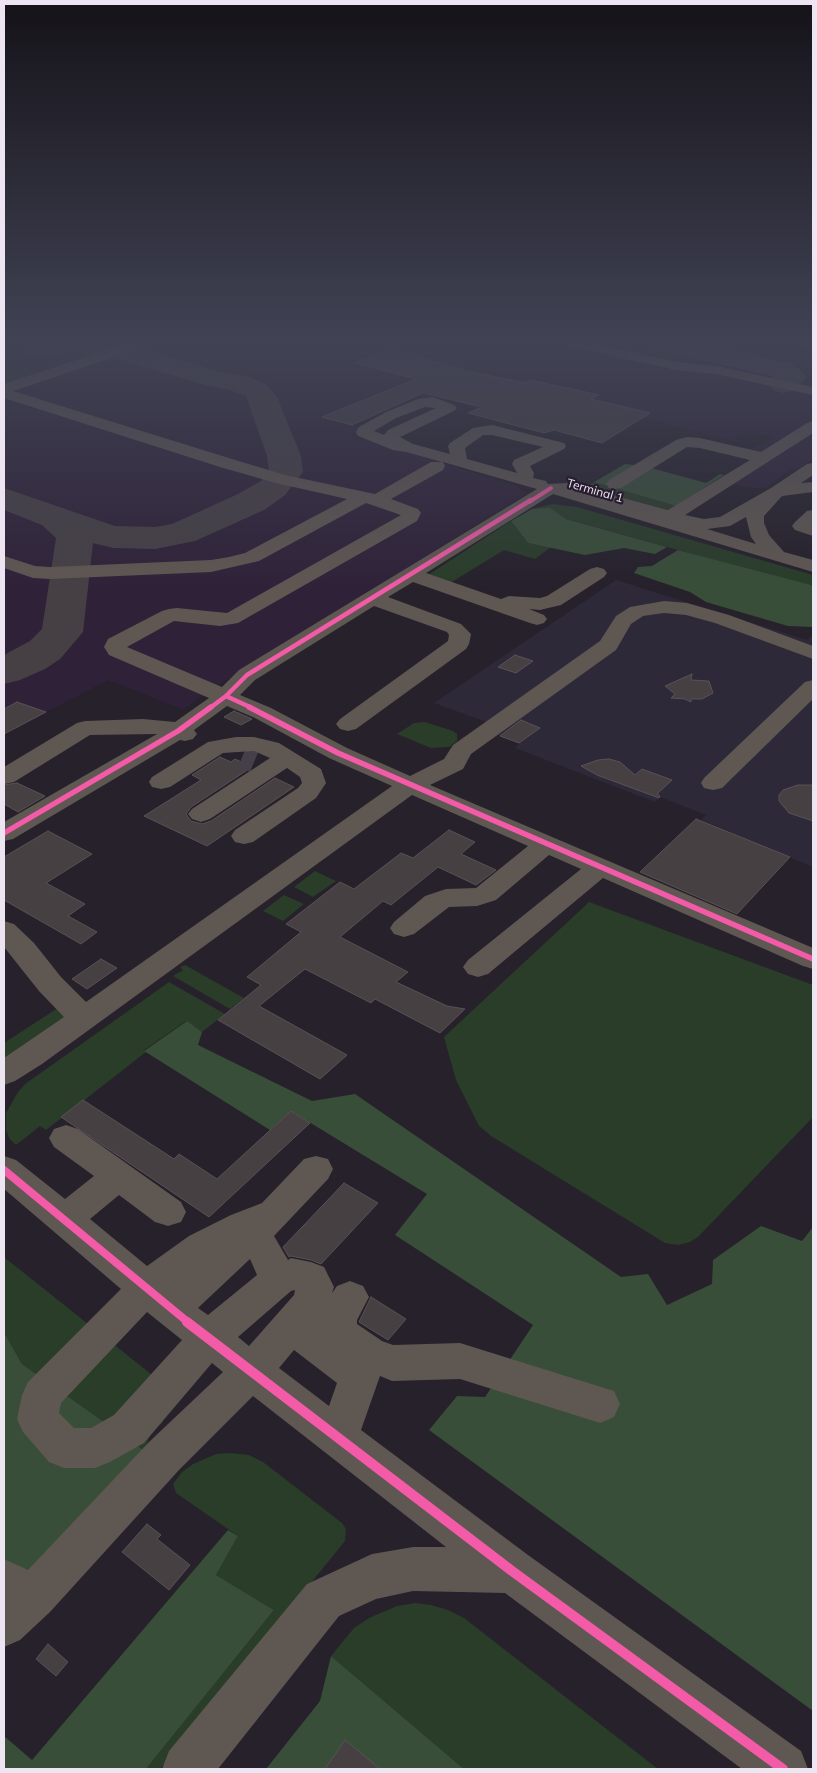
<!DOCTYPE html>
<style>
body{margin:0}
#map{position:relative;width:817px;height:1773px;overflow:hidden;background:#26212b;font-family:Mulish,sans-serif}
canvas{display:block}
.frame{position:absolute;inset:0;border:5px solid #ede6f2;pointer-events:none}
</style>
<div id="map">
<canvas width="817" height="1773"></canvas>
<div class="frame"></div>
</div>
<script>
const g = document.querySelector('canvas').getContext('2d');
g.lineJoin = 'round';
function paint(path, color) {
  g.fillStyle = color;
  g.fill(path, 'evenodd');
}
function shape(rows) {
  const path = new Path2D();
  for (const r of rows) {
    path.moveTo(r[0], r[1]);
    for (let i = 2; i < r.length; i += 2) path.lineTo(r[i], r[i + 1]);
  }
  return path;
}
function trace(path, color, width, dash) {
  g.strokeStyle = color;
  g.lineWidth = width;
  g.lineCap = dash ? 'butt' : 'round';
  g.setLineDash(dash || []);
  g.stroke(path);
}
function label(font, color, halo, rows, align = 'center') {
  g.font = font + ' Mulish,sans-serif';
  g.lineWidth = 4.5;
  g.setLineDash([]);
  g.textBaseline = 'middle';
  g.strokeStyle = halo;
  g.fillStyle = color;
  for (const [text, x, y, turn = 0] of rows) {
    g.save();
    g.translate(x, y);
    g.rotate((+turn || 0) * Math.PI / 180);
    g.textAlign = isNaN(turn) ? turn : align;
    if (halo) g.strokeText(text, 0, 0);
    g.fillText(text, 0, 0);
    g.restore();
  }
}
const built = shape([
 [4,342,779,342,813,349,813,459,797,470,792,469,765,488,752,488,718,480,751,459,748,450,775,437,748,431,731,440,643,418,602,443,471,408,469,404,422,392,356,420,362,421,352,426,364,429,351,435,517,486,526,494,209,691,183,710,108,680,4,734]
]);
const industrial = shape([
 [616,580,807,640,813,635,813,867,701,820,706,815,660,797,655,802,515,748,520,743,495,734,503,728,434,703]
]);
const green = shape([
 [26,368,44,373,4,387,4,372],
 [594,482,676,506,669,510,584,488],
 [552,504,577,507,813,575,813,587,566,519,550,509,532,509],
 [511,521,528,543,551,547,535,559,504,550,450,583,428,575],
 [425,722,453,731,457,734,457,741,449,747,431,748,397,734,414,723],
 [315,871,336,881,313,897,294,887],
 [284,895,304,904,283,921,263,911],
 [589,902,813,985,813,1117,698,1237,690,1242,678,1245,665,1243,491,1136,479,1126,456,1080,444,1037],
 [185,965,244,998,230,1009,173,976,183,970,180,967],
 [169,982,225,1014,202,1032,186,1021,144,1050,146,1052,46,1130,40,1126,16,1145,9,1138,6,1130,6,1113,18,1092,25,1084],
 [73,998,88,1007,4,1062,4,1043],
 [4,1257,161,1382,161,1419,163,1422,150,1434,145,1451,22,1364,4,1332],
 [230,1453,249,1455,263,1462,342,1523,346,1529,345,1541,160,1769,146,1769,274,1610,216,1575,238,1536,176,1493,173,1484,182,1472,193,1464,216,1454],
 [415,1603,431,1605,448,1610,464,1618,658,1769,464,1769,331,1656,354,1628,369,1618,397,1606]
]);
const forest = shape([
 [625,464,644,466,706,483,720,474,724,475,676,506,594,482],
 [550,508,566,519,667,547,655,554,624,548,585,555,528,543,511,521,532,509],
 [678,550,811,585,813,587,813,627,788,626,706,602,690,592,634,573,638,567,652,566],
 [187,1021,202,1032,198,1045,312,1101,355,1094,621,1277,648,1274,667,1305,712,1284,713,1260,761,1226,802,1241,813,1227,813,1711,429,1430,457,1396,485,1397,533,1325,395,1235,427,1194,291,1111,270,1130,144,1051],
 [4,1332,22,1364,145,1451,54,1559,4,1599],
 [228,1530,238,1536,216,1575,274,1610,146,1769,4,1769,4,1736,32,1760],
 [331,1656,464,1769,266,1769,320,1701]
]);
const taxiway = shape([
 [25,342,119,342,218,371,246,376,266,384,277,397,301,456,303,472,285,495,264,510,195,541,155,549,113,548,93,543,83,632,60,659,45,669,20,680,4,684,4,655,30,641,42,629,56,538,42,525,4,510,4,488,115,526,155,527,172,524,238,494,261,481,269,471,267,456,246,396,230,390,205,385,100,354,68,352,35,356,25,354,21,348,25,342],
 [644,342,695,342,793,364,807,377,793,390,783,393,773,390,768,384,773,376,647,348,644,342]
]);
const building = shape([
 [390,350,401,353,410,352,415,356,468,371,524,383,530,380,599,395,591,399,650,413,602,443,554,430,544,433,468,413,482,407,423,393,352,425,322,417,416,379,355,363,390,350],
 [515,655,533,661,516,673,498,667,515,655],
 [692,674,691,680,709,681,713,693,702,699,691,699,691,702,685,699,671,698,675,694,665,686,692,674],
 [17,702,46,712,4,734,4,709,17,702],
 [234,711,252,719,241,725,224,717,234,711],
 [521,720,540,728,519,743,500,736,521,720],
 [220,757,231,762,235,759,252,767,191,807,186,814,191,821,202,824,211,821,275,778,294,787,207,846,144,816,201,780,192,775,220,757],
 [609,759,620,762,635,775,642,769,672,780,657,794,660,796,659,798,597,775,581,766,598,760,609,759],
 [17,783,45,796,18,812,4,804,4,785,17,783],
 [798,785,813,785,813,821,789,813,779,801,779,795,783,790,798,785],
 [696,819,790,857,737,914,640,872,696,819],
 [449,830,475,842,461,854,496,870,476,885,438,867,391,905,383,901,340,937,408,972,396,982,447,1006,465,1009,440,1033,375,999,371,1003,305,969,259,1006,347,1055,320,1079,218,1020,261,985,247,977,301,932,286,924,340,882,354,889,401,853,413,858,449,830],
 [48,831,92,854,46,883,85,904,68,916,97,932,81,944,4,900,4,857,48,831],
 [101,959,117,968,87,989,72,979,101,959],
 [83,1100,174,1159,179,1154,217,1179,291,1111,310,1123,209,1217,61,1117,83,1100],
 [344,1183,378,1203,321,1264,311,1260,291,1256,289,1257,283,1247,344,1183],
 [371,1297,406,1319,388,1340,359,1322,371,1297],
 [147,1524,161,1535,157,1539,190,1565,169,1590,122,1552,147,1524],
 [48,1644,68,1662,56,1676,36,1659,48,1644],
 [345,1740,380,1769,325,1769,345,1740]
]);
const minorTunnel = shape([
 [243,755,255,760]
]);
const minor = shape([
 [131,342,152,342,150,345,13,391,232,459,285,475,375,494,431,462,442,462,406,452,393,450,358,436,356,433,357,430,359,427,386,412,418,399,433,397,454,405,457,408,454,411,400,437,413,444,450,454,448,446,450,443,473,428,492,425,564,443,566,446,564,449,530,466,534,473,533,478,546,481,548,484,567,483,668,510,750,460,700,448,687,447,621,488,615,489,609,488,606,484,609,480,676,440,687,437,700,438,761,452,807,423,813,421,813,433,685,515,704,519,720,517,771,488,807,464,813,463,813,475,801,483,813,482,813,492,782,496,764,516,764,523,769,535,784,552,813,560,813,572,553,494,426,573,501,599,509,596,540,598,547,596,590,569,597,567,604,569,607,573,604,577,561,605,540,610,529,609,544,615,547,619,544,623,537,625,530,623,413,582,388,597,461,624,471,634,469,644,466,649,356,729,348,731,340,729,336,724,340,719,448,641,449,635,447,632,374,606,255,680,240,695,271,708,347,748,410,776,444,759,453,745,600,641,616,616,630,607,664,601,687,603,729,615,813,646,813,659,715,623,686,615,664,613,643,616,631,624,616,650,471,754,463,769,430,785,813,948,813,969,803,966,603,878,488,974,478,977,468,974,463,967,468,960,581,869,549,855,496,900,477,906,449,907,414,934,404,937,394,934,390,928,394,922,425,896,446,889,476,888,528,846,412,795,42,1064,15,1081,4,1085,4,1058,64,1017,39,991,4,947,4,921,14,924,34,943,61,977,86,1002,392,786,329,758,255,718,227,706,194,730,197,734,193,739,185,741,180,740,13,839,4,841,4,822,157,734,90,735,14,782,5,784,4,767,77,723,85,721,143,719,175,722,209,698,109,655,104,647,108,639,162,611,169,609,177,608,227,613,401,515,366,503,259,561,211,572,50,579,33,578,4,568,4,556,35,566,50,567,211,560,229,557,245,553,347,499,276,483,220,467,4,398,4,384,131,342],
 [425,407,436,408,388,430,384,435,374,431,396,418,425,407],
 [483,435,492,435,543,447,514,460,512,464,517,473,467,459,465,448,483,435],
 [443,462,537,489,239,670,222,687,127,647,174,621,220,626,238,623,417,521,421,513,418,509,391,499,443,470,445,466,443,462],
 [746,517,751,537,756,544,707,529,730,526,746,517],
 [561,342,587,342,676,362,716,366,813,387,813,395,716,374,676,370,568,346,561,342],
 [798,342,813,342,813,348,800,345,798,342],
 [813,510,813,536,795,530,792,526,795,522,807,511,813,510],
 [813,680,813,699,722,788,713,790,704,788,701,783,704,778,805,682,813,680],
 [236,737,254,737,279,743,321,769,326,783,316,798,253,842,244,844,235,842,231,836,235,830,298,788,302,783,300,777,287,768,210,819,201,822,192,819,188,814,192,809,270,758,254,751,223,753,170,787,161,789,152,787,149,782,152,777,208,742,236,737],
 [66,1125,78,1129,181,1202,186,1212,181,1222,168,1226,155,1222,119,1195,90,1219,147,1266,189,1236,231,1215,262,1203,304,1159,316,1156,328,1159,333,1169,328,1179,274,1236,288,1260,291,1258,311,1262,324,1267,334,1287,332,1293,337,1286,350,1281,363,1286,369,1297,357,1320,357,1324,382,1341,393,1345,460,1343,614,1391,620,1404,614,1417,600,1423,460,1379,392,1381,380,1376,361,1430,528,1555,801,1751,808,1769,742,1769,505,1593,413,1591,376,1599,339,1616,218,1769,162,1769,169,1751,307,1584,372,1554,413,1547,446,1547,253,1396,179,1470,50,1612,20,1640,4,1647,4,1559,28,1570,149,1442,223,1372,212,1363,144,1443,110,1462,95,1468,64,1468,49,1462,23,1432,17,1419,22,1395,28,1382,121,1289,4,1189,4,1156,16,1160,65,1199,94,1176,54,1147,49,1138,54,1129,66,1125],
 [250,1259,257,1275,208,1315,198,1308,250,1259],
 [295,1290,294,1295,249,1346,238,1337,291,1291,295,1290],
 [147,1312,182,1340,114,1415,91,1428,74,1428,59,1413,61,1403,147,1312],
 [294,1350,337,1383,329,1406,279,1368,294,1350]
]);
const cyclewayFar4 = shape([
 [529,502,551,488]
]);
const cyclewayFar3 = shape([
 [226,696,252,708],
 [210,708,226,696,247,675,531,500]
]);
const cyclewayFar2 = shape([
 [249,707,338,753,813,959],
 [4,833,178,731,211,707]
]);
const cyclewayFar1 = shape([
 [4,1170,189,1323]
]);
const cycleway = shape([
 [187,1322,512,1571,783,1769]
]);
const farStreetnames = [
 ["Terminal 1",595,491,16]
];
paint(built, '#2f2238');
paint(industrial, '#2d2939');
paint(green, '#293d29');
paint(forest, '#384e38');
paint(taxiway, '#464045');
paint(building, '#464043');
trace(building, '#595155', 1);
trace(minorTunnel, '#443f49', 26, [26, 13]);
paint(minor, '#5f5752');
trace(cyclewayFar4, '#f35aa7', 4);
trace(cyclewayFar3, '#f35aa7', 4.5);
trace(cyclewayFar2, '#f35aa7', 5.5);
trace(cyclewayFar1, '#f35aa7', 8);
trace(cycleway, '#f35aa7', 10);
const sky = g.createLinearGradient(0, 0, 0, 590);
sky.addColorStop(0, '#151218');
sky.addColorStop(0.58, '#414355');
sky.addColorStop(1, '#41435500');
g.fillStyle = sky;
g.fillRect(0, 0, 817, 590);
label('12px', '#ede6f2', '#271d2f', farStreetnames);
</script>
